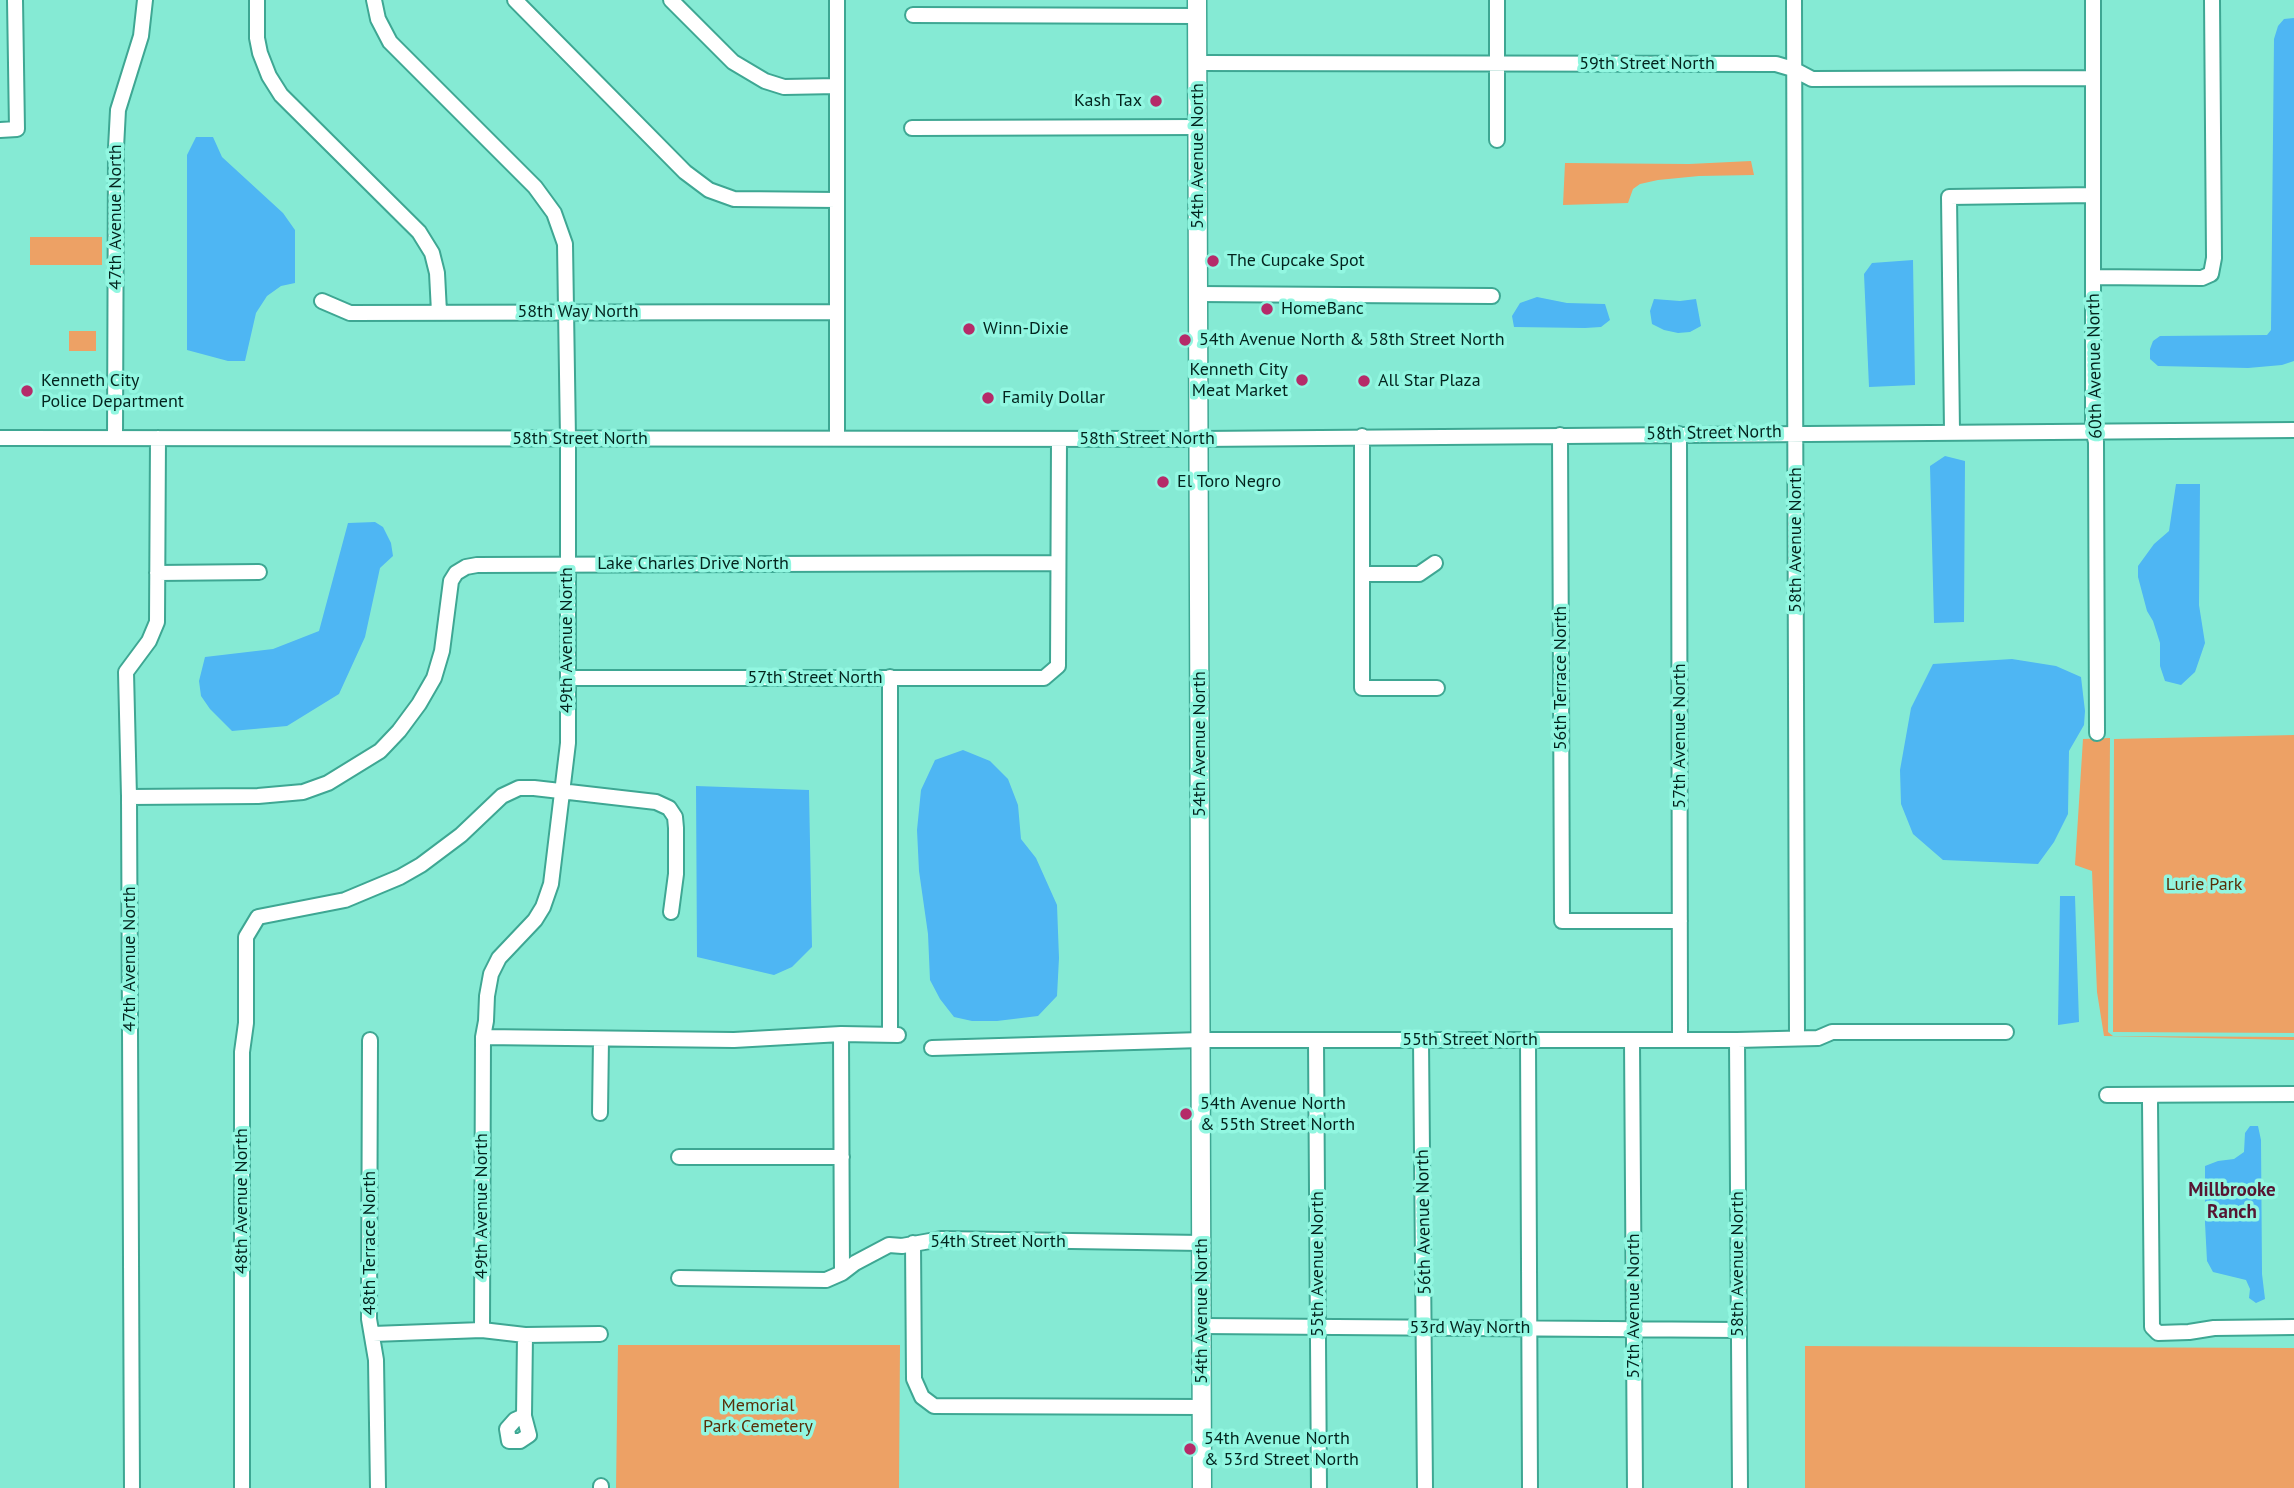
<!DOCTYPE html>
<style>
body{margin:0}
canvas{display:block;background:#85ead4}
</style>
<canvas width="2294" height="1488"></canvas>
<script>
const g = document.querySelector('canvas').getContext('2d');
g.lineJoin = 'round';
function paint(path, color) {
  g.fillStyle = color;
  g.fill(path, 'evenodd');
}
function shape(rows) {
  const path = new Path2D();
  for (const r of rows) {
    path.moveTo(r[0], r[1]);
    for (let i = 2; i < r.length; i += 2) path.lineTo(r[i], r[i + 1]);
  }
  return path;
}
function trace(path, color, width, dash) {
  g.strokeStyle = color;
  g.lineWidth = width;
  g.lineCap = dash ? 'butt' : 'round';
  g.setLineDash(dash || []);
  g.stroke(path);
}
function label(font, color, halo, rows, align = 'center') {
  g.font = font + ' "PT Sans",sans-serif';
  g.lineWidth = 7;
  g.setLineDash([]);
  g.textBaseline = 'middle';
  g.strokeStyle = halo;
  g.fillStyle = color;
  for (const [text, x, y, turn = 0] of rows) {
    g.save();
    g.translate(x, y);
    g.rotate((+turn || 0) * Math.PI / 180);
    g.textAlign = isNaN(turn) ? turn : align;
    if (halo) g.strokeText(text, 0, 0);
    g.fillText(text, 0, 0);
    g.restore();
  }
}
const green = shape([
 [1751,161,1754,175,1699,176,1658,180,1640,184,1633,189,1628,203,1563,205,1565,163,1689,164],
 [30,237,102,237,102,265,30,265],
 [69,331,96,331,96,351,69,351],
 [2294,735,2294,1033,2113,1032,2114,739],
 [2110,738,2108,1032,2113,1036,2294,1037,2294,1040,2104,1036,2097,992,2092,871,2075,865,2083,739],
 [618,1345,900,1345,899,1488,616,1488],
 [1805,1346,2294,1348,2294,1488,1805,1488]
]);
const water = shape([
 [2294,18,2294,361,2282,365,2248,368,2158,366,2150,359,2150,349,2153,341,2160,336,2267,335,2271,330,2274,39,2278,26,2284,19],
 [196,137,213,137,222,157,283,213,295,230,295,283,281,286,267,296,256,313,245,361,228,361,187,350,187,155],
 [1913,260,1915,385,1869,387,1864,274,1872,263],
 [1537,297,1567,303,1605,304,1610,320,1601,327,1585,328,1514,327,1512,316,1520,303],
 [1654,299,1680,301,1696,299,1701,326,1690,332,1678,333,1664,330,1652,324,1650,311],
 [1945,456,1965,461,1964,622,1934,623,1930,466],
 [2176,484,2200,484,2199,605,2205,643,2195,672,2181,685,2165,681,2160,666,2160,643,2153,621,2147,611,2138,577,2138,566,2154,544,2169,531],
 [375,522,383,527,391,543,393,556,380,568,365,637,339,694,287,726,232,731,210,709,201,696,199,681,205,657,273,649,319,631,348,523],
 [2012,659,2056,666,2081,677,2085,711,2084,725,2069,751,2068,814,2054,842,2038,864,1943,860,1913,834,1901,804,1900,770,1911,708,1933,664],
 [963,750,990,761,1008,779,1018,805,1021,839,1036,858,1057,905,1059,958,1057,996,1038,1016,997,1021,972,1021,954,1017,940,999,930,980,928,934,919,871,917,830,921,790,935,760],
 [696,786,809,790,812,947,792,967,774,975,697,957],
 [2060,896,2075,896,2079,1022,2058,1025],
 [2250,1126,2258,1126,2261,1140,2262,1274,2265,1299,2256,1303,2249,1298,2250,1289,2246,1280,2213,1272,2207,1261,2205,1223,2205,1166,2218,1161,2234,1159,2244,1152,2245,1133]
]);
const minor = shape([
 [257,0,257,38,260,53,269,76,281,95,419,232,432,253,437,273,439,312],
 [374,0,378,19,390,42,535,187,554,213,565,244,568,439,568,743,551,884,543,907,535,920,499,958,491,974,487,996,486,1021,483,1037,482,1330],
 [515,0,685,172,709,190,734,199,837,200],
 [671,0,733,62,765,81,784,87,837,86],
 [837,0,837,438],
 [1497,0,1497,140],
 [1794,0,1797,1037],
 [2093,0,2093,430,2096,442,2097,733],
 [913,15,1197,16],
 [1198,63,1776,64,1793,69,1812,79,2093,78],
 [912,128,1198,127],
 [0,130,17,129,15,0],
 [2093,277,2202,278,2211,274,2214,258,2212,0],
 [1198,294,1492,296],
 [322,301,350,313,837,312],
 [1952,431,1949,197,2093,195],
 [1679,434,1680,1039],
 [1560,435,1562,921,1680,921],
 [1362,436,1362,688,1437,688],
 [0,438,1199,439,2294,430],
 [115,438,116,148,118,110,141,36,145,0],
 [157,573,259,572],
 [1362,574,1419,574,1435,563],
 [568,678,1044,678,1058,666,1059,439],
 [129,797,258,796,303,792,328,783,380,751,399,731,419,704,434,678,442,651,451,581,456,573,466,567,477,565,1058,563],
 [841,1034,842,1273],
 [890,1034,890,677],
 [483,1037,734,1040,841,1034,898,1035],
 [370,1040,369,1319,376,1360,378,1488],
 [1421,1040,1425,1488],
 [1737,1040,1740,1488],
 [1316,1041,1319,1488],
 [1528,1041,1530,1488],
 [1632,1041,1635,1488],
 [932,1048,1201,1040,1737,1040,1818,1038,1832,1032,2006,1032],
 [2107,1095,2294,1094],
 [2152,1095,2150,1102,2152,1327,2158,1333,2189,1332,2214,1328,2294,1327],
 [600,1113,601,1039],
 [679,1157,842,1157],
 [913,1243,914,1379,922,1397,934,1406,1202,1407],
 [679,1278,826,1280,842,1273,855,1263,889,1245,902,1246,941,1239,1202,1243],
 [1202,1326,1738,1330],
 [373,1334,482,1330,525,1335,600,1334],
 [524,1416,515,1420,507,1429,509,1441,520,1441,529,1435,524,1416,525,1335],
 [132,1488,129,797,126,672,149,641,157,622,158,438],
 [242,1488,242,1052,246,1023,246,937,258,917,345,900,400,877,421,865,461,835,502,796,519,788,534,788,656,802,669,808,675,817,676,828,676,874,671,912],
 [601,1488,601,1486]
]);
const major = shape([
 [1197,0,1202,1488]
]);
const markers = [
 [1156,101,7,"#b52b69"],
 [1213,261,7,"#b52b69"],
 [1267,309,7,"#b52b69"],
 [969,329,7,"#b52b69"],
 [1185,340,7,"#b52b69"],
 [1302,380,7,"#b52b69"],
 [1364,381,7,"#b52b69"],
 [27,391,7,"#b52b69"],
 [988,398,7,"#b52b69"],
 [1163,482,7,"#b52b69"],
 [1186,1114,7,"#b52b69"],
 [1190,1449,7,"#b52b69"]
];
const streetNames = [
 ["59th Street North",1647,64],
 ["54th Avenue North",1198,156,-90],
 ["47th Avenue North",116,217,-90],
 ["58th Way North",578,312],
 ["60th Avenue North",2095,366,-91],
 ["58th Street North",1714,433,-1],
 ["58th Street North",580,439],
 ["58th Street North",1147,439],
 ["58th Avenue North",1796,540,-90],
 ["Lake Charles Drive North",693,564],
 ["49th Avenue North",567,640,-90],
 ["57th Street North",815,678],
 ["56th Terrace North",1561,678,-90],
 ["57th Avenue North",1680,736,-90],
 ["54th Avenue North",1200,744,-90],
 ["47th Avenue North",130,959,-90],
 ["55th Street North",1470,1040],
 ["48th Avenue North",242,1201,-90],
 ["49th Avenue North",482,1206,-90],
 ["56th Avenue North",1424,1222,-91],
 ["54th Street North",998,1242],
 ["48th Terrace North",370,1243,-90],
 ["55th Avenue North",1318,1264,-90],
 ["58th Avenue North",1738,1264,-90],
 ["57th Avenue North",1634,1306,-90],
 ["54th Avenue North",1202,1311,-90],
 ["53rd Way North",1470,1328]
];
const poiNames = [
 ["Kash Tax",1142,101,"right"],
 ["The Cupcake Spot",1227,261],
 ["HomeBanc",1281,309],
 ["Winn-Dixie",983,329],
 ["54th Avenue North & 58th Street North",1199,340],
 ["Kenneth City",1288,370,"right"],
 ["Meat Market",1288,391,"right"],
 ["Kenneth City",41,381],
 ["Police Department",41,402],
 ["All Star Plaza",1378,381],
 ["Family Dollar",1002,398],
 ["El Toro Negro",1177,482],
 ["54th Avenue North",1200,1104],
 ["& 55th Street North",1200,1125],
 ["54th Avenue North",1204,1439],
 ["& 53rd Street North",1204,1460]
];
const parkNames = [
 ["Lurie Park",2204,885],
 ["Memorial",758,1406],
 ["Park Cemetery",758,1427]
];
const neighbourhoodNames = [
 ["Millbrooke",2232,1191],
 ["Ranch",2232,1213]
];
paint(green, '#eda165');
paint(water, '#4eb6f3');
trace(minor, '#3ea793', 18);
trace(major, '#3ea793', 21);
trace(minor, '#fff', 14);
trace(major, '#fff', 18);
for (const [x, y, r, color] of markers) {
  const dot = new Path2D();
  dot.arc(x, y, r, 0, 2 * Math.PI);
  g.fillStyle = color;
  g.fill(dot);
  trace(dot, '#92f7e1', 2.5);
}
label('18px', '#03241e', '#92f7e1', streetNames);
label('18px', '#03241e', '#92f7e1', poiNames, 'left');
label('18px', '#582f08', '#92f7e1', parkNames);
label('bold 19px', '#571531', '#92f7e1', neighbourhoodNames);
</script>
